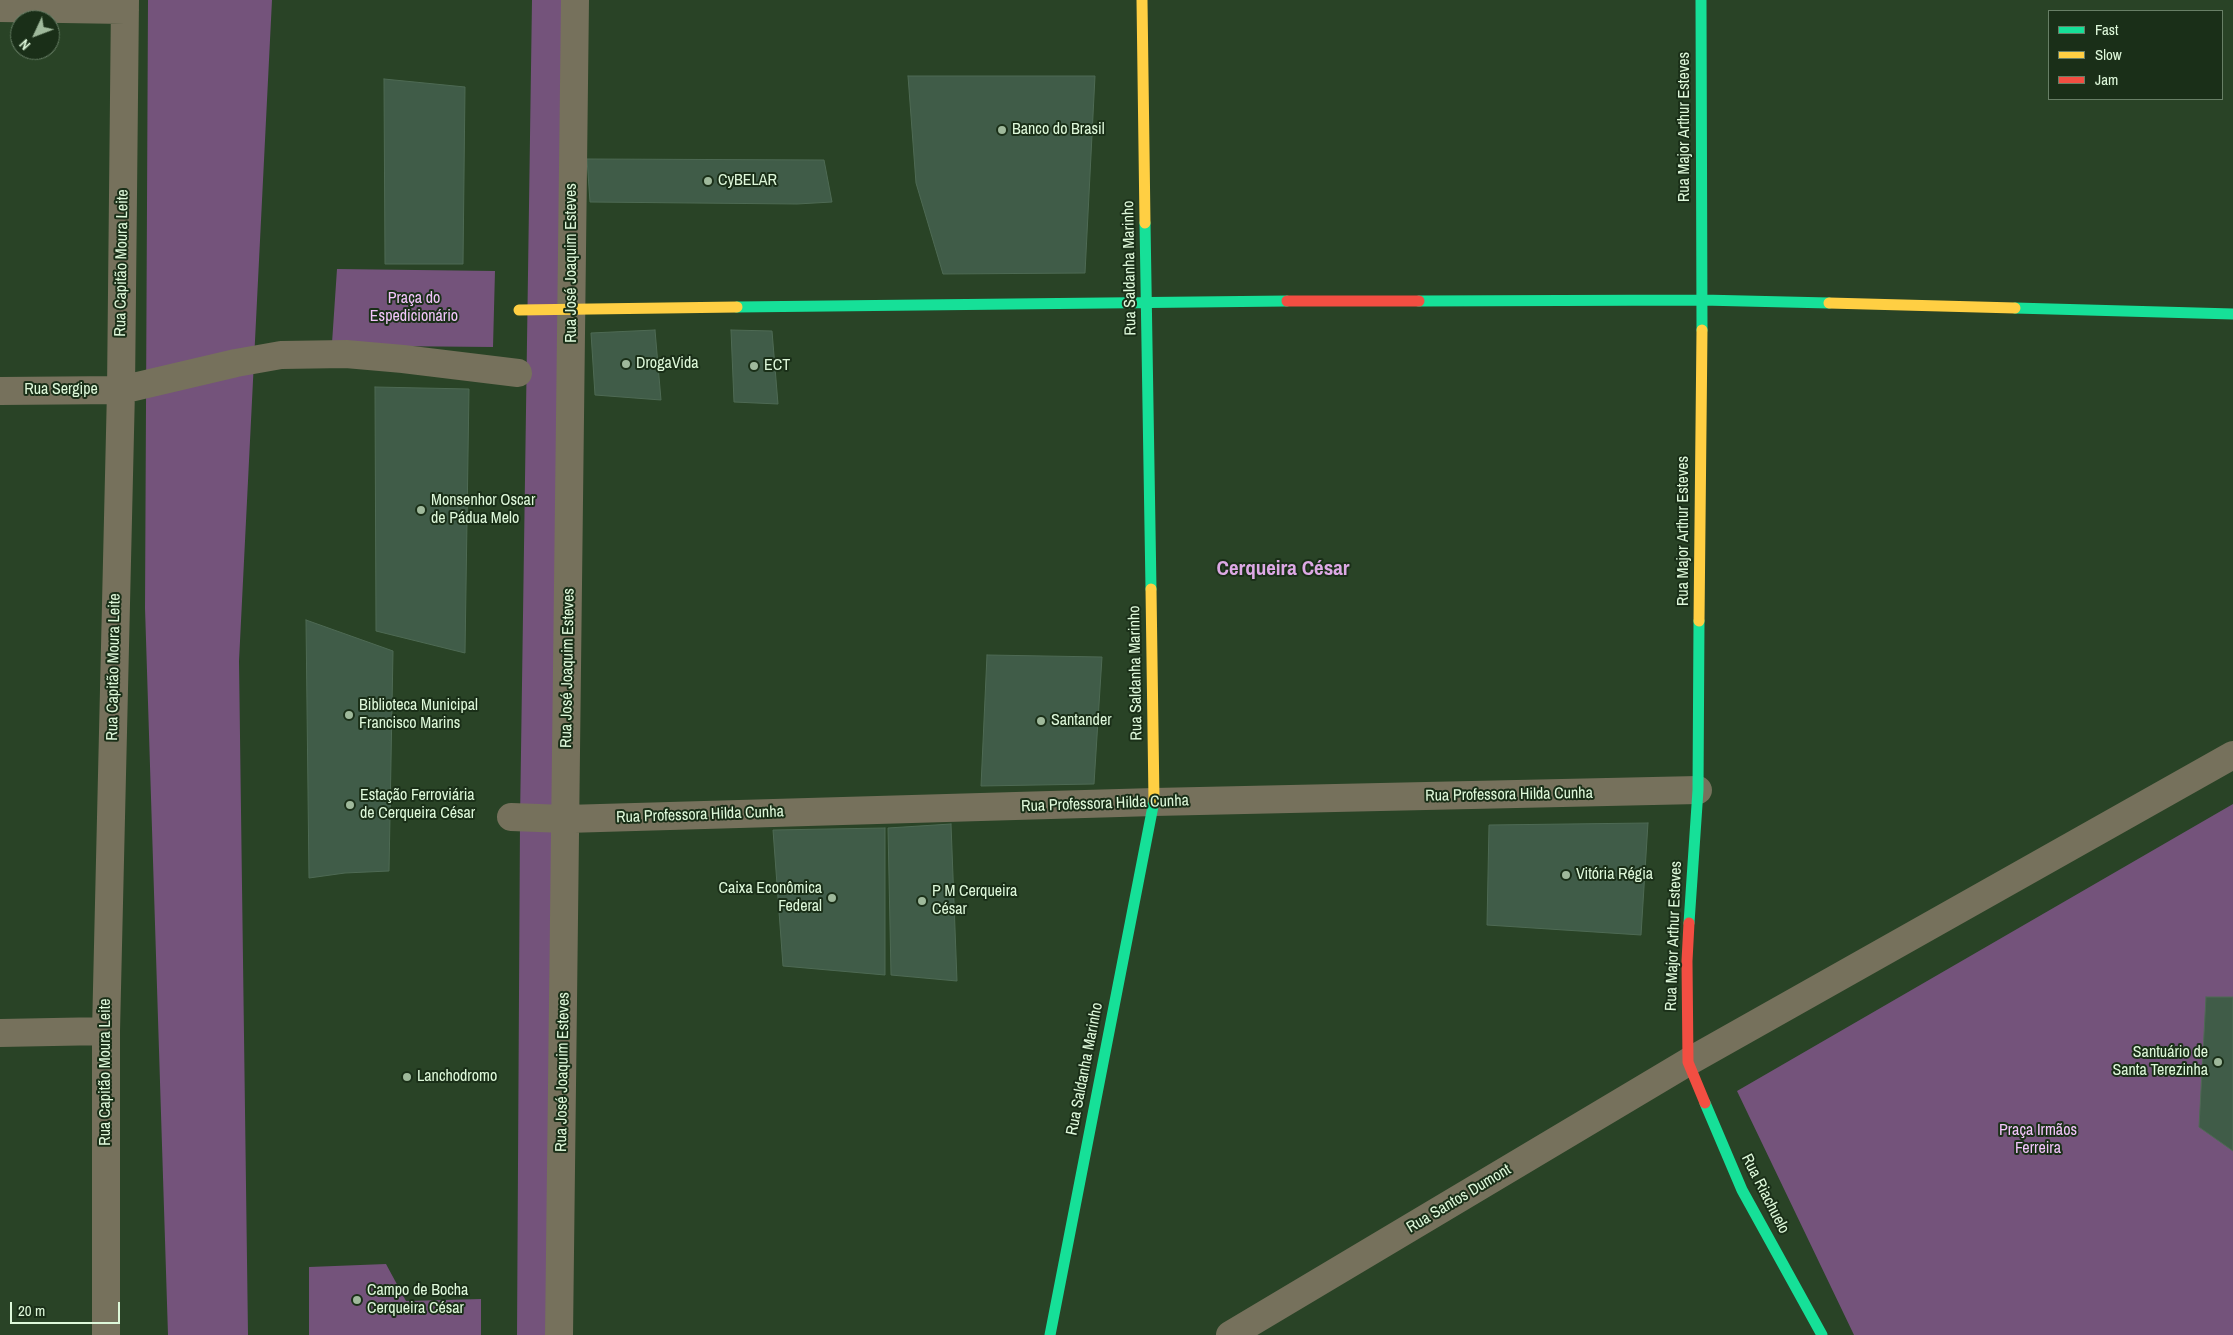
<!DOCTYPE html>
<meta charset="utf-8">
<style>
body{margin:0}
#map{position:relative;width:2233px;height:1335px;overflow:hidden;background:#294326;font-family:"Archivo Narrow",sans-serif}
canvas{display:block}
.legend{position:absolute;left:2048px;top:10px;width:175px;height:90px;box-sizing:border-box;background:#1a2f18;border:1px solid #687f66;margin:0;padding:6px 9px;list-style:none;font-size:15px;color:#def8da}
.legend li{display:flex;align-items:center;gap:10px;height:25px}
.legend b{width:25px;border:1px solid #687f66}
.north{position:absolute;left:10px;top:10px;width:50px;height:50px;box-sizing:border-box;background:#1a2f18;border:1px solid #687f66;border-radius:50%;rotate:227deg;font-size:14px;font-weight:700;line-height:20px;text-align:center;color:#def8da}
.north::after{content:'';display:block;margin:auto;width:18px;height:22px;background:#9fb99b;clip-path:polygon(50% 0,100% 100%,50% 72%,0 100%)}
.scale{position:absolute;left:10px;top:1302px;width:110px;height:22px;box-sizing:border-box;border:2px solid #def8da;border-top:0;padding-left:6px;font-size:15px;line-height:18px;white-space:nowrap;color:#def8da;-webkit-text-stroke:4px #1a2f18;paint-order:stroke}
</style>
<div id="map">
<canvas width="2233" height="1335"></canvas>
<ul class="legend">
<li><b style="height:6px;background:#16e098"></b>Fast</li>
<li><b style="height:6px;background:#ffcf43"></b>Slow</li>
<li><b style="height:6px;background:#f24e42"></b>Jam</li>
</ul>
<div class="north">N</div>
<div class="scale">20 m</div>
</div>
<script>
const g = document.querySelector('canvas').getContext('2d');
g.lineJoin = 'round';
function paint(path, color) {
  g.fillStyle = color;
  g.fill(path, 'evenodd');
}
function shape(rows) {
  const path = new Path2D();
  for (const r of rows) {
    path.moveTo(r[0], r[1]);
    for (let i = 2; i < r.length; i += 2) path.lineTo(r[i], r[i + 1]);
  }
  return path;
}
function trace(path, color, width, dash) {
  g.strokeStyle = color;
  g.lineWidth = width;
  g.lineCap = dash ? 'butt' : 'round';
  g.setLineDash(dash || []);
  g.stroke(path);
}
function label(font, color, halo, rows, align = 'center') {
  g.font = font + ' "Archivo Narrow",sans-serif';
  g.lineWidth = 4;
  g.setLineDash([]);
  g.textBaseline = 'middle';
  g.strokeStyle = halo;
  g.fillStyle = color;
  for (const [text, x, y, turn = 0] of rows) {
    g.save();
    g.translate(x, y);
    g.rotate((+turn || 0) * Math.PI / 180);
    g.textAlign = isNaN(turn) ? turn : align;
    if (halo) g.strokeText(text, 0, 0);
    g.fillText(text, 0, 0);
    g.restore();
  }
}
const green = shape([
 [148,0,272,0,239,661,248,1335,168,1335,145,608],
 [532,0,564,0,547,1335,517,1335,520,820],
 [337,269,495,271,493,347,383,346,332,343],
 [2233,804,2233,1335,1854,1335,1737,1091],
 [386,1264,406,1301,481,1299,481,1335,309,1335,309,1267]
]);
const building = shape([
 [908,76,1095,76,1085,273,943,274,916,183,908,76],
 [384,79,465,87,463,264,385,264,384,79],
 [587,159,824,160,832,202,797,204,590,202,587,159],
 [655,330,661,400,595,395,591,333,655,330],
 [731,330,772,331,778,404,734,402,731,330],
 [375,387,469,389,465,653,376,631,375,387],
 [306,620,393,651,389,871,345,873,309,878,306,620],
 [987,655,1102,657,1094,784,981,786,987,655],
 [1648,823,1641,935,1487,925,1489,825,1648,823],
 [951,824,957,981,891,975,888,828,951,824],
 [885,828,885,975,783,966,773,830,885,828],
 [2206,997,2233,997,2233,1151,2199,1127,2206,997]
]);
const street = shape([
 [0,8,125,10],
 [0,391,121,390,236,363,281,355,346,354,403,359,518,373],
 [511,817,566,819,1154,802,1698,790],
 [0,1033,106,1031],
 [106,1335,106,1031,121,390,125,0],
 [559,1335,575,0],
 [1230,1335,1688,1062,2233,755]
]);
const fast = shape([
 [1701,0,1702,330],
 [1145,223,1151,589],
 [1419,301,1702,300,1829,303],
 [737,307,1287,301],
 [2015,308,2233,314],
 [1689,923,1698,790,1699,621],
 [1705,1103,1742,1190,1822,1335],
 [1050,1335,1154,801]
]);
const slow = shape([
 [1142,0,1145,223],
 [1829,303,2015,308],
 [519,310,737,307],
 [1151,589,1154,801],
 [1699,621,1702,330]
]);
const jam = shape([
 [1287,301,1419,301],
 [1689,923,1687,961,1688,1062,1705,1103]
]);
const markers = [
 [1002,130,5,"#9fb99b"],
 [708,181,5,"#9fb99b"],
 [626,364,5,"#9fb99b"],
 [754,366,5,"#9fb99b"],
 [421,510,5,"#9fb99b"],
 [349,715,5,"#9fb99b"],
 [1041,721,5,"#9fb99b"],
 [350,805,5,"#9fb99b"],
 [1566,875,5,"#9fb99b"],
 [832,898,5,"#9fb99b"],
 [922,901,5,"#9fb99b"],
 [2218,1062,5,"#9fb99b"],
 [407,1077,5,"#9fb99b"],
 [357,1300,5,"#9fb99b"]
];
const streetNames = [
 ["Rua Major Arthur Esteves",1685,127,-90],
 ["Rua Capitão Moura Leite",122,263,-89],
 ["Rua José Joaquim Esteves",572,263,-90],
 ["Rua Saldanha Marinho",1130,268,-91],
 ["Rua Sergipe",61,390],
 ["Rua Major Arthur Esteves",1684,531,-90],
 ["Rua Capitão Moura Leite",114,667,-89],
 ["Rua José Joaquim Esteves",568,668,-89],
 ["Rua Saldanha Marinho",1136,673,-91],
 ["Rua Professora Hilda Cunha",1509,795,-1],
 ["Rua Professora Hilda Cunha",1105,804,-2],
 ["Rua Professora Hilda Cunha",700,815,-2],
 ["Rua Major Arthur Esteves",1674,936,-88],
 ["Rua Saldanha Marinho",1085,1069,-79],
 ["Rua Capitão Moura Leite",106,1072,-90],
 ["Rua José Joaquim Esteves",563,1072,-89],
 ["Rua Riachuelo",1765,1194,63],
 ["Rua Santos Dumont",1459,1199,-31]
];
const poiNames = [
 ["Banco do Brasil",1012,130],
 ["CyBELAR",718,181],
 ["DrogaVida",636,364],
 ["ECT",764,366],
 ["Monsenhor Oscar",431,501],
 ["de Pádua Melo",431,519],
 ["Biblioteca Municipal",359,706],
 ["Francisco Marins",359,724],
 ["Santander",1051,721],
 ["Estação Ferroviária",360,796],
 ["de Cerqueira César",360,814],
 ["Vitória Régia",1576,875],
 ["Caixa Econômica",822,889,"right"],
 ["Federal",822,907,"right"],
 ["P M Cerqueira",932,892],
 ["César",932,910],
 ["Santuário de",2208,1053,"right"],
 ["Santa Terezinha",2208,1071,"right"],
 ["Lanchodromo",417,1077],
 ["Campo de Bocha",367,1291],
 ["Cerqueira César",367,1309]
];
const parkNames = [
 ["Praça do",414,299],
 ["Espedicionário",414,317],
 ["Praça Irmãos",2038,1131],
 ["Ferreira",2038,1149]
];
const districtNames = [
 ["Cerqueira César",1283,569]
];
paint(green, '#74537b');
paint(building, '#405c48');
trace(building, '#4e6a54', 1);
trace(street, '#76715c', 28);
trace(fast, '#16e098', 11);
trace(slow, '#ffcf43', 11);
trace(jam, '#f24e42', 11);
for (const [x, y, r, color] of markers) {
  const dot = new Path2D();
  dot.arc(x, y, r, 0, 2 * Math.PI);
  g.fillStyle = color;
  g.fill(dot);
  trace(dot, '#1a2f18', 2);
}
label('16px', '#def8da', '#1a2f18', streetNames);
label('16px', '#def8da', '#1a2f18', poiNames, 'left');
label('16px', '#f3c5fb', '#1a2f18', parkNames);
label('bold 21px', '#dda9e5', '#1a2f18', districtNames);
</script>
